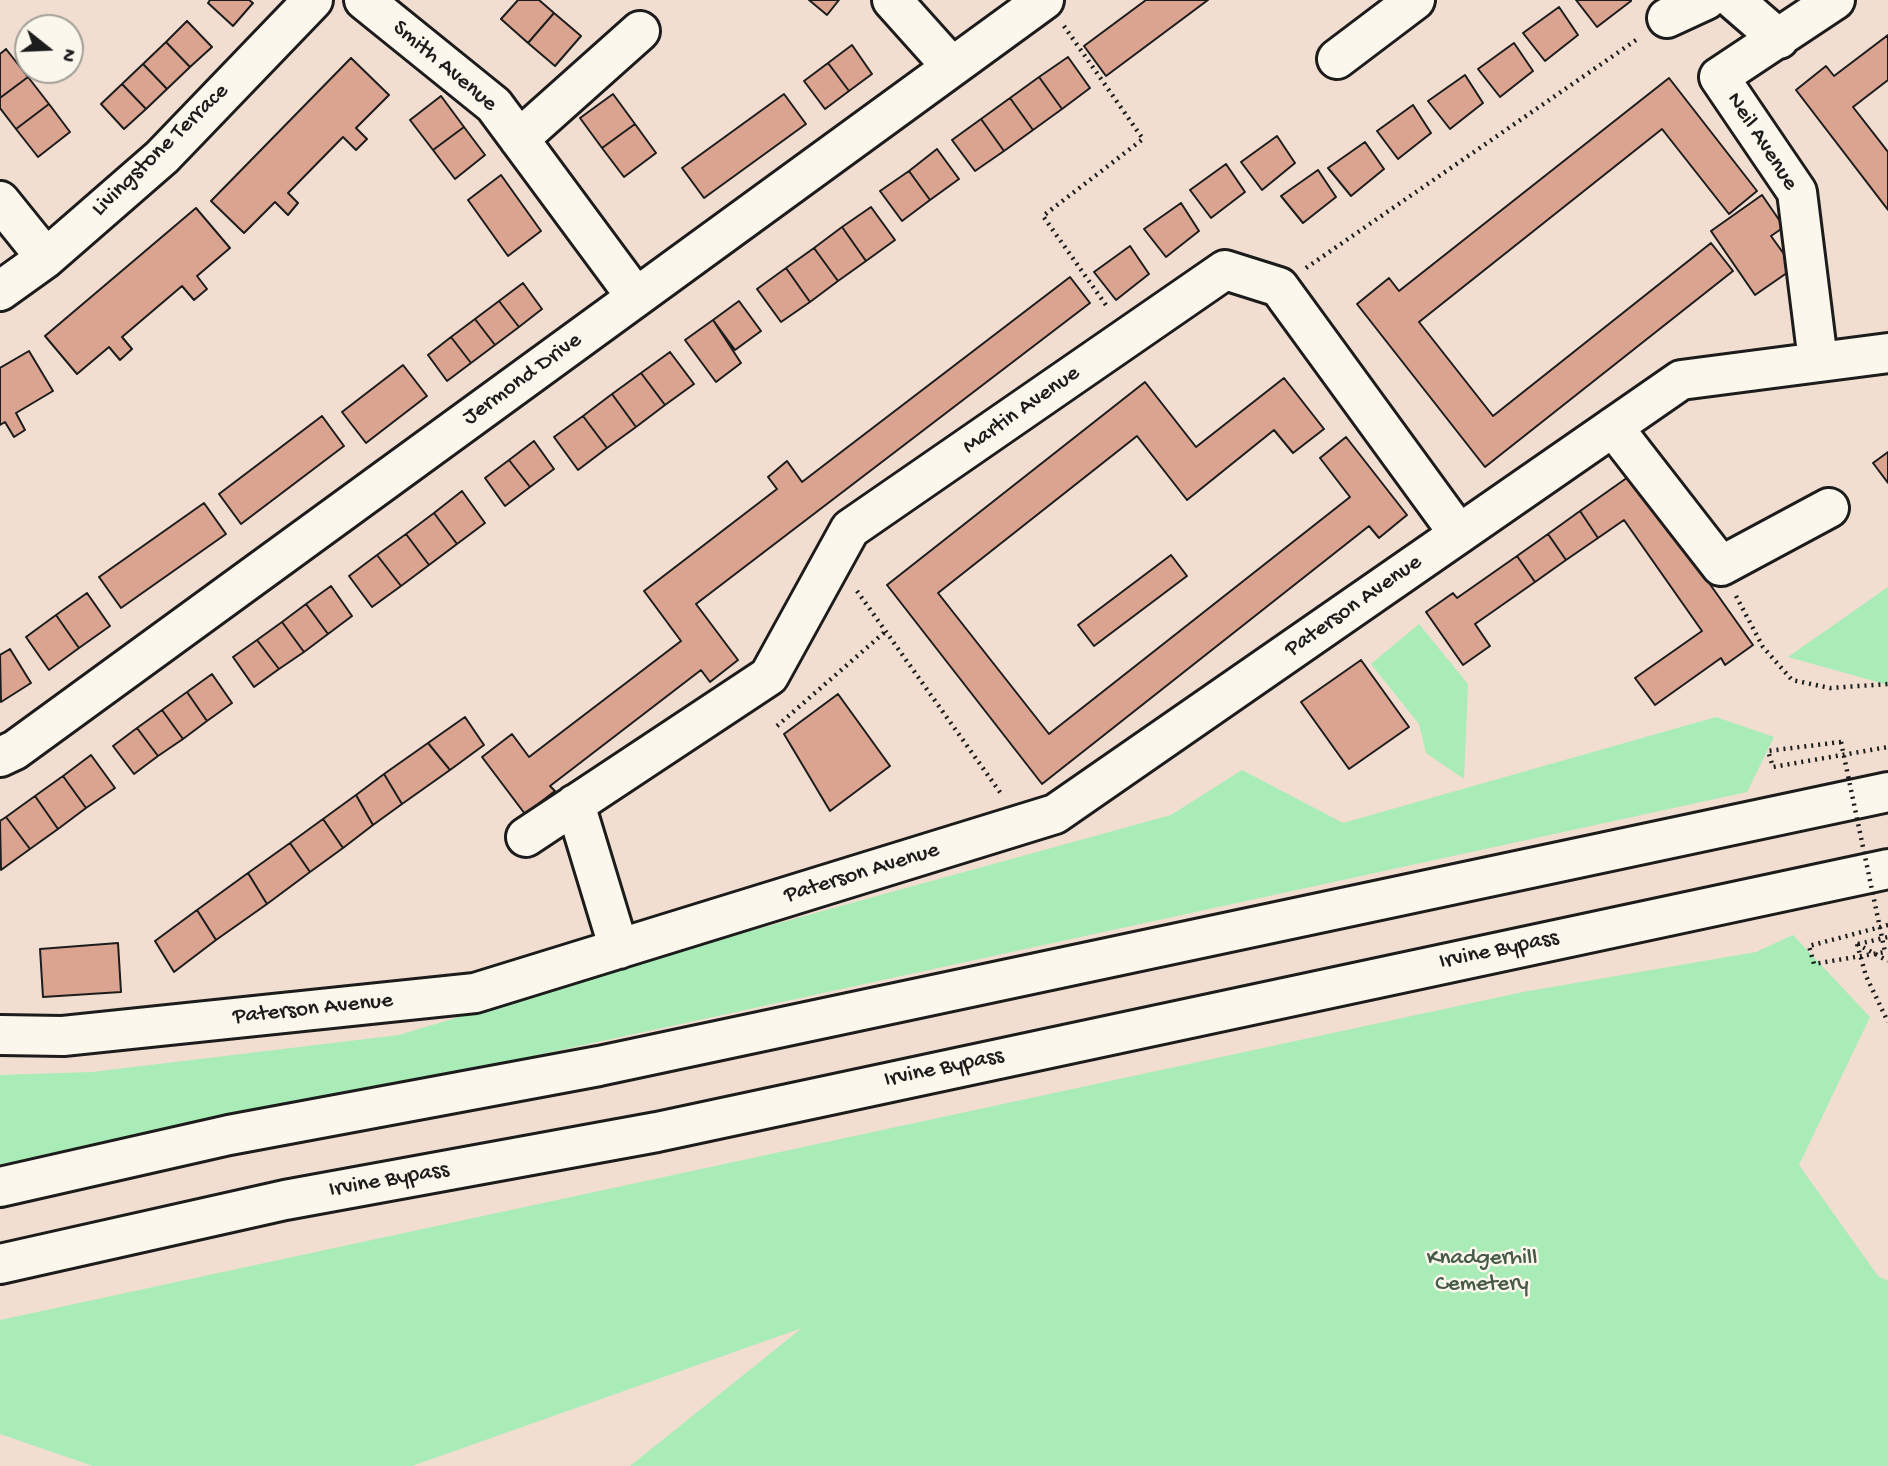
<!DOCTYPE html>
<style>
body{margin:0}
#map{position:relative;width:1888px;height:1466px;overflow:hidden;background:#f1ded1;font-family:"Gochi Hand",sans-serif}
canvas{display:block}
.north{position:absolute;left:14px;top:14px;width:70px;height:70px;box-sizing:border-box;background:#fbf7ec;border:2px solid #a29f99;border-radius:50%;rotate:108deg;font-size:19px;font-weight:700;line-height:28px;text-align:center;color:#1c1c1c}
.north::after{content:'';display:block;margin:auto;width:24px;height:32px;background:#1c1c1c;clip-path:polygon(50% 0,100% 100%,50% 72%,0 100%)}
</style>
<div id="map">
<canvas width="1888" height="1466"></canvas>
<div class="north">N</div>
</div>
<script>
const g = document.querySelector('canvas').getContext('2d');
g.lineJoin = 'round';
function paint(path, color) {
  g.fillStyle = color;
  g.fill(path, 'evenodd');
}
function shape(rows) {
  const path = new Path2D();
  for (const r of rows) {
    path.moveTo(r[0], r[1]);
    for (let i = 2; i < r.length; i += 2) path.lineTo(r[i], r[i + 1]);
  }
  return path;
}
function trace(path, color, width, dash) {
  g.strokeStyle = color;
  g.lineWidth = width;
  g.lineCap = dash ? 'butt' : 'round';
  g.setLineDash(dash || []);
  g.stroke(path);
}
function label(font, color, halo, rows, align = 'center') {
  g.font = font + ' "Gochi Hand",sans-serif';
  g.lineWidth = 5;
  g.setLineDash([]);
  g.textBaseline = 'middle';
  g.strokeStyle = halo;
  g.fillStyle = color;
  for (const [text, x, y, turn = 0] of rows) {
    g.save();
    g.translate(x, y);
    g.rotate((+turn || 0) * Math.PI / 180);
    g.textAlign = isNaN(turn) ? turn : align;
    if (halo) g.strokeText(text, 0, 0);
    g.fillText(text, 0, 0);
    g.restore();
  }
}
const green = shape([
 [1888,587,1888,685,1788,657],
 [1419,624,1468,684,1464,779,1426,753,1419,724,1371,664],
 [1716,717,1774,737,1747,792,0,1172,0,1075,92,1072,399,1035,692,947,1171,815,1242,770,1343,823],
 [1793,935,1870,1017,1799,1165,1878,1276,1888,1281,1888,1466,630,1466,802,1328,412,1466,93,1466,0,1434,0,1320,1523,992,1756,952]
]);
const building = shape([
 [210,0,249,0,253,3,233,26,208,3,210,0],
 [518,0,539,0,554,13,528,43,501,19,518,0],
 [809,0,839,0,827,15,809,0],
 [1146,0,1208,0,1106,76,1084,46,1146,0],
 [1576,0,1631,0,1631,1,1597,27,1576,0],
 [1559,7,1578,35,1545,61,1523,33,1559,7],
 [554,13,581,36,555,66,528,43,554,13],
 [187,21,212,47,190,67,166,42,187,21],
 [1888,35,1888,80,1853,107,1888,152,1888,210,1796,90,1826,66,1834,76,1888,35],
 [166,42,190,67,167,89,143,64,166,42],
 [1514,43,1533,71,1500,97,1478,69,1514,43],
 [852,45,872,74,849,91,828,63,852,45],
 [6,49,28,77,0,98,0,54,6,49],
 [1068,57,1090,88,1062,109,1039,77,1068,57],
 [351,58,389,95,356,128,367,139,356,150,343,137,288,193,298,203,288,215,275,202,244,233,211,201,351,58],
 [828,63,849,91,825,109,804,81,828,63],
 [143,64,167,89,146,109,122,84,143,64],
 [1465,75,1483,103,1450,129,1428,101,1465,75],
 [28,77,49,104,16,129,0,108,0,98,28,77],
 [1039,77,1062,109,1033,130,1010,98,1039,77],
 [1669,78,1757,191,1729,214,1662,129,1419,322,1493,416,1711,243,1733,271,1485,467,1357,304,1389,278,1399,291,1669,78],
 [122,84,146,109,124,129,101,104,122,84],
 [613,94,635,124,602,148,580,118,613,94],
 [784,94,806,124,704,198,682,168,784,94],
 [441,96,464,127,433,150,410,120,441,96],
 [1010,98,1033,130,1004,151,981,119,1010,98],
 [49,104,70,132,38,157,16,129,49,104],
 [1413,105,1431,133,1398,159,1377,131,1413,105],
 [981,119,1004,151,975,171,952,140,981,119],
 [635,124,656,153,624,177,602,148,635,124],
 [464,127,485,155,455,179,433,150,464,127],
 [1277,136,1295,163,1262,190,1241,162,1277,136],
 [1365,142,1384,169,1351,196,1328,168,1365,142],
 [937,149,959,179,930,200,909,171,937,149],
 [1226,164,1245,192,1211,218,1190,190,1226,164],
 [1318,170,1336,197,1303,223,1281,196,1318,170],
 [909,171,930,200,902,221,880,191,909,171],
 [501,175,541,231,508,256,468,200,501,175],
 [1762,195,1784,227,1771,236,1794,268,1755,295,1711,231,1762,195],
 [1181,203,1199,231,1166,257,1144,229,1181,203],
 [871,207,895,240,866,261,842,227,871,207],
 [196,208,230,248,197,276,207,289,194,300,182,286,122,337,132,349,120,360,109,347,77,374,45,336,196,208],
 [842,227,866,261,838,281,814,248,842,227],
 [1130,246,1149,274,1116,300,1094,272,1130,246],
 [814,248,838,281,810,302,786,268,814,248],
 [786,268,810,302,781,322,757,289,786,268],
 [1070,277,1090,303,696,604,738,660,710,682,701,670,550,786,555,791,525,814,482,757,512,734,529,757,681,641,644,591,777,489,768,477,787,461,802,482,1070,277],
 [523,283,542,309,519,327,499,301,523,283],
 [499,301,519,327,495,345,475,319,499,301],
 [739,301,761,331,735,350,713,320,739,301],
 [475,319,495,345,471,363,451,337,475,319],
 [713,320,741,363,716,382,685,340,713,320],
 [451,337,471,363,447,381,428,355,451,337],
 [29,351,53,391,16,413,25,430,14,437,5,422,0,425,0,368,29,351],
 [670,352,694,384,665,405,641,373,670,352],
 [403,365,427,396,366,443,342,412,403,365],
 [641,373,665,405,636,427,612,394,641,373],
 [1284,378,1324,429,1293,453,1274,430,1187,500,1137,436,938,593,1049,734,1350,497,1320,458,1346,437,1407,515,1379,538,1369,526,1042,784,887,585,1145,382,1196,447,1284,378],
 [612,394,636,427,607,448,583,416,612,394],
 [322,416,344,446,241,524,219,494,322,416],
 [583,416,607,448,578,470,554,437,583,416],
 [534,441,554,469,530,487,509,460,534,441],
 [1888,452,1888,483,1873,463,1888,452],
 [509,460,530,487,505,506,485,478,509,460],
 [1638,470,1651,501,1753,645,1725,665,1721,658,1655,705,1635,678,1702,631,1624,520,1598,538,1580,511,1638,470],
 [462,491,485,523,457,544,434,513,462,491],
 [204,503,226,534,121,608,99,577,204,503],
 [1580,511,1598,538,1566,560,1548,534,1580,511],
 [434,513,457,544,429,565,406,534,434,513],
 [406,534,429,565,401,586,377,555,406,534],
 [1548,534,1566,560,1535,582,1517,556,1548,534],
 [377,555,401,586,372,607,349,576,377,555],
 [1171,555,1187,576,1094,646,1078,625,1171,555],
 [1517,556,1535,582,1475,624,1490,646,1463,665,1426,612,1453,593,1457,598,1517,556],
 [331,586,352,616,328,634,306,604,331,586],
 [87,593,110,626,79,648,56,615,87,593],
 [306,604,328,634,304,652,282,622,306,604],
 [56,615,79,648,49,670,26,637,56,615],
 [282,622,304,652,279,669,257,640,282,622],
 [257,640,279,669,254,687,233,657,257,640],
 [10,649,31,683,1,702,0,655,10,649],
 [1361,660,1409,727,1349,769,1301,702,1361,660],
 [212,674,232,703,207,721,187,692,212,674],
 [187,692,207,721,183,739,162,710,187,692],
 [838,694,890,766,830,811,784,734,838,694],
 [162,710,183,739,158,756,137,728,162,710],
 [465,717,484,745,450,770,428,743,465,717],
 [137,728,158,756,134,774,113,746,137,728],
 [428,743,450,770,402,804,384,774,428,743],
 [91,755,115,788,86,808,63,776,91,755],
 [384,774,402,804,373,825,356,795,384,774],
 [63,776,86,808,58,829,35,796,63,776],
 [356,795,373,825,343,848,323,819,356,795],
 [35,796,58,829,30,849,6,817,35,796],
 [6,817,30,849,1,870,0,821,6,817],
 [323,819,343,848,310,872,290,843,323,819],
 [290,843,310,872,267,904,248,873,290,843],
 [248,873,267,904,216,940,197,910,248,873],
 [197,910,216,940,174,972,155,941,197,910],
 [118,943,121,992,43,997,40,949,118,943]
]);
const path = shape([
 [1064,26,1143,139,1043,216,1108,308],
 [1306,268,1639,38],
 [857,591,1002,795],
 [1736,596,1763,647,1792,680,1830,688,1888,684],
 [777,726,886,631],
 [1841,742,1768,751,1773,767,1888,747],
 [1857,944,1866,976,1888,1022],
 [1857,944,1888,961],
 [1858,944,1888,937]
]);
const minor = shape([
 [364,0,494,105,636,297],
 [892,0,952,67],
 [1734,0,1779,39],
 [1667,18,1706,0],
 [1337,59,1415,0],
 [519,139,640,31],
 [0,201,46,258],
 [0,291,46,258,162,157,313,0],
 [1818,361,1797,192,1719,77,1835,0],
 [1613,427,1721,566,1829,508],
 [0,757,15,750,1044,0],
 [575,804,619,949],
 [526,837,769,676,850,529,1225,270,1279,287,1459,534],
 [0,1035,63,1036,475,993,1055,814,1681,380,1888,353]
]);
const highway = shape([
 [0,1187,229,1135,599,1066,1888,792],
 [0,1264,285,1200,657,1132,1888,869]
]);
const pathBridge = shape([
 [1841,742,1885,952,1814,964,1809,946,1888,925]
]);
const streetNames = [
 ["Smith Avenue",444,67,40],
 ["Neil Avenue",1761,142,57],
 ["Livingstone Terrace",161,151,-44],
 ["Jermond Drive",523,380,-36],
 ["Martin Avenue",1022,411,-35],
 ["Paterson Avenue",1354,607,-35],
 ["Paterson Avenue",862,874,-17],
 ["Irvine Bypass",1499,951,-12],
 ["Paterson Avenue",313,1010,-6],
 ["Irvine Bypass",944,1069,-12],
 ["Irvine Bypass",389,1181,-10]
];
const parkNames = [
 ["Knadgerhill",1482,1259],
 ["Cemetery",1482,1285]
];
paint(green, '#a9ecb7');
paint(building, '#daa491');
trace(building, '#1c1c1c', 2);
trace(minor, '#1c1c1c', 44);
trace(highway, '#1c1c1c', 44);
trace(path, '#1c1c1c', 4.5, [2, 5]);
trace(minor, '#fbf7ec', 38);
trace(highway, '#fbf7ec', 38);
trace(pathBridge, '#1c1c1c', 4.5, [2, 5]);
label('23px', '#1c1c1c', '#fbf7ec', streetNames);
label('23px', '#465a4a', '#fbf7ec', parkNames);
</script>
